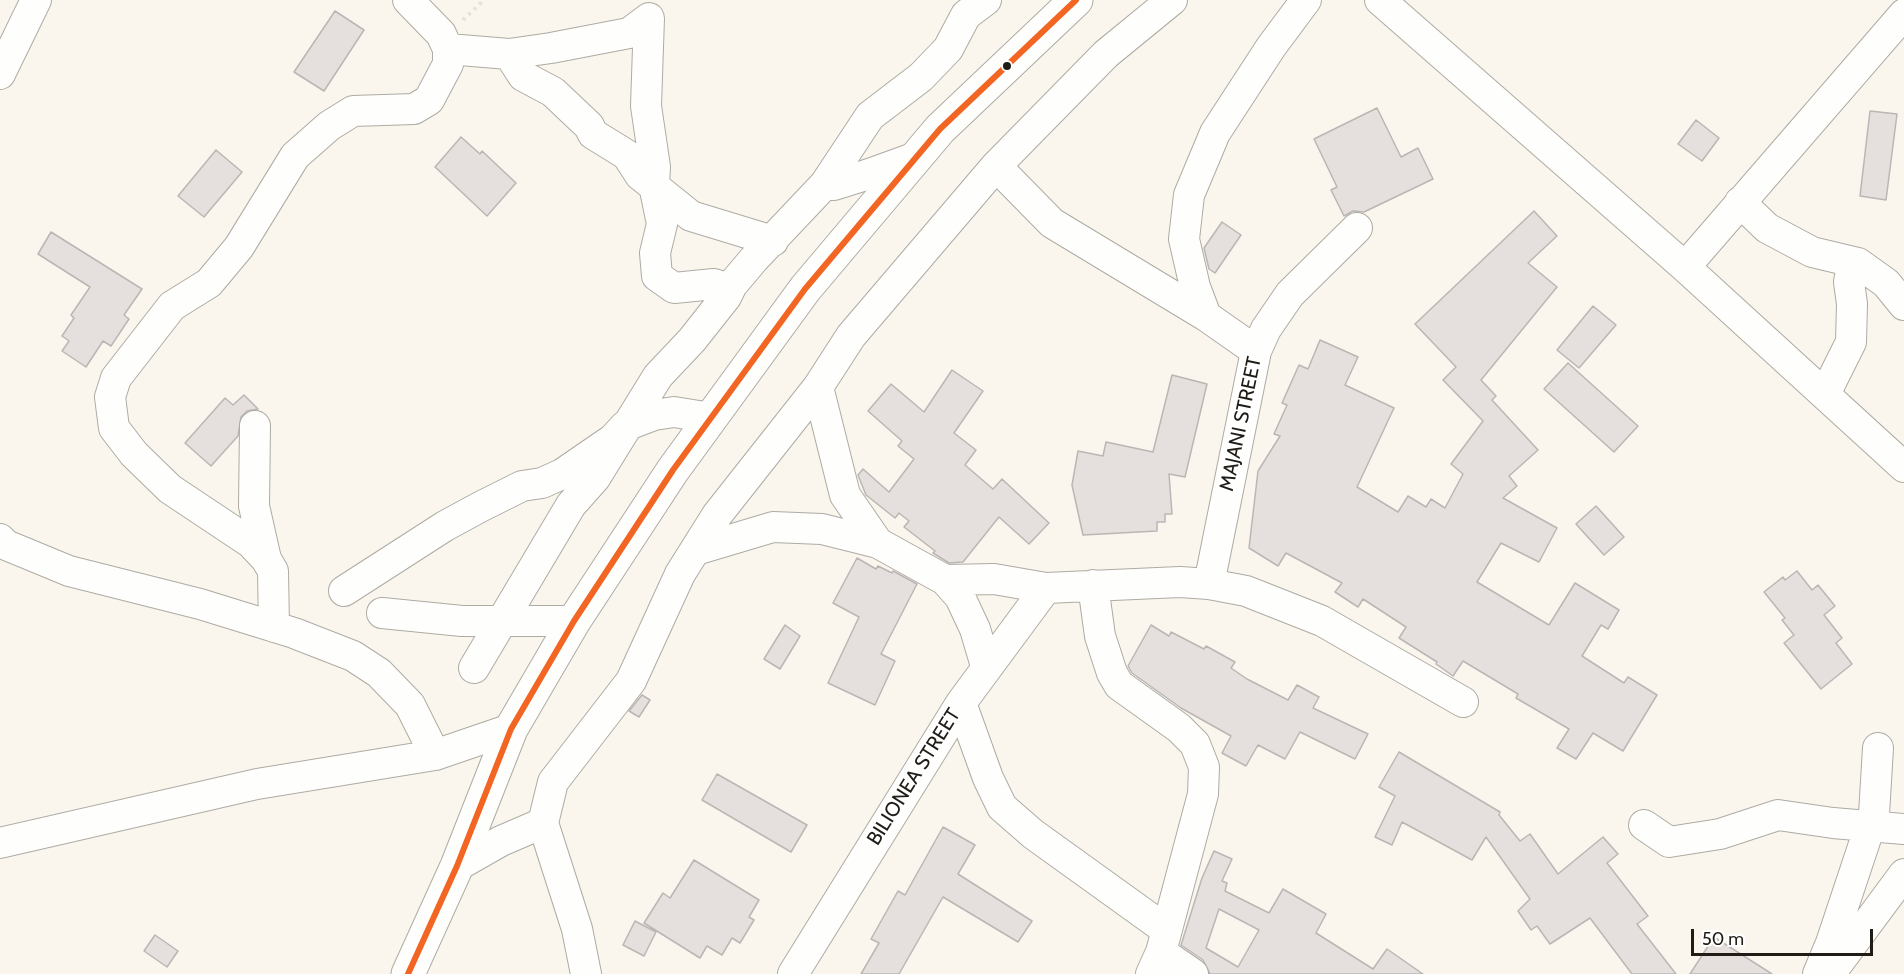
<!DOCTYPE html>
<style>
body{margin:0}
#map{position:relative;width:1904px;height:974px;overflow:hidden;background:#faf6ed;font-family:Cabin,sans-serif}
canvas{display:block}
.scale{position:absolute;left:1691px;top:929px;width:182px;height:27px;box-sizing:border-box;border:3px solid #201d16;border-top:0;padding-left:8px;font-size:18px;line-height:21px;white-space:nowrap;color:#201d16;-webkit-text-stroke:4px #fff;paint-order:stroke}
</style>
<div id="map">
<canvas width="1904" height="974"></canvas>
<div class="scale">50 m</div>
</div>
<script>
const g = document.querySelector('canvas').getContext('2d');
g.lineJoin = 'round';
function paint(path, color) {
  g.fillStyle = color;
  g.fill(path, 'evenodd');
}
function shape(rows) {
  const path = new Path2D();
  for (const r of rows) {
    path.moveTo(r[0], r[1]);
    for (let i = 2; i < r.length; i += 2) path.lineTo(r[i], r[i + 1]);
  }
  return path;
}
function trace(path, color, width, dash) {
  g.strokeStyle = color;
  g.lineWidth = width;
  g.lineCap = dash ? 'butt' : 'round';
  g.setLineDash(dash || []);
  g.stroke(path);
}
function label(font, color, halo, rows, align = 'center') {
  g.font = font + ' Cabin,sans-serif';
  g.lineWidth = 5;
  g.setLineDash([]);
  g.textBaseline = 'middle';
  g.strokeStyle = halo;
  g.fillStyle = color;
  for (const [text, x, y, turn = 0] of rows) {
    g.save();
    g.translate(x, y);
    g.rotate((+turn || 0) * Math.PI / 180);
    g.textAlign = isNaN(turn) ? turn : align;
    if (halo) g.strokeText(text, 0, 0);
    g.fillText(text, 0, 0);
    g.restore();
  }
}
const building = shape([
 [335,11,364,30,324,91,294,72,335,11],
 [1377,108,1401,157,1418,148,1433,179,1364,212,1353,211,1344,216,1331,190,1337,187,1314,139,1377,108],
 [1870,111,1897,114,1886,200,1860,196,1870,111],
 [1696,120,1719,138,1702,161,1678,144,1696,120],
 [461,137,480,154,482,151,516,183,487,216,435,167,461,137],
 [216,150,242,172,204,217,178,196,216,150],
 [1534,211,1557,236,1528,263,1557,287,1481,380,1496,396,1492,400,1538,450,1509,476,1517,486,1503,498,1557,528,1539,562,1501,543,1477,582,1549,625,1575,583,1619,610,1608,629,1601,625,1582,656,1624,683,1628,677,1657,695,1623,751,1593,733,1576,759,1557,748,1569,729,1516,698,1518,694,1463,661,1453,676,1436,664,1437,662,1399,638,1406,627,1363,599,1358,607,1335,592,1342,583,1286,553,1278,566,1249,548,1258,471,1280,436,1274,434,1287,405,1282,403,1299,365,1308,369,1320,340,1358,357,1345,385,1394,408,1357,487,1398,512,1408,496,1426,507,1431,499,1445,508,1463,474,1451,464,1483,421,1443,380,1456,367,1415,324,1534,211],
 [1222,222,1241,235,1215,273,1209,269,1204,248,1222,222],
 [51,232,142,289,124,315,129,319,111,346,103,341,86,367,62,351,69,341,62,336,74,318,71,315,90,287,38,254,51,232],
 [1593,306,1616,325,1579,368,1557,350,1593,306],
 [1568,363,1638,426,1614,452,1544,389,1568,363],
 [952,370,983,391,954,433,976,450,965,465,993,489,1002,479,1049,523,1029,544,999,517,963,562,949,563,933,553,935,551,904,527,909,521,899,513,895,518,866,495,858,475,863,469,889,492,914,459,898,446,902,441,868,411,891,384,924,412,952,370],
 [1172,375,1207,384,1185,477,1169,474,1172,514,1165,514,1165,522,1157,522,1157,531,1083,535,1072,485,1078,451,1103,456,1106,442,1153,452,1172,375],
 [244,395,258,409,247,411,241,417,238,436,211,466,185,443,225,398,233,405,244,395],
 [1596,506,1624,537,1604,555,1576,524,1596,506],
 [857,558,876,569,878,566,892,573,893,571,917,584,881,654,895,661,875,705,828,683,859,617,833,603,857,558],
 [1797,571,1812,590,1818,585,1835,606,1824,615,1842,638,1836,643,1852,664,1821,689,1784,643,1794,635,1782,620,1785,618,1764,592,1783,577,1785,580,1797,571],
 [785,625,800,636,780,669,764,659,785,625],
 [1151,625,1169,636,1171,632,1204,649,1206,646,1235,662,1231,668,1247,679,1288,700,1297,685,1319,697,1313,708,1368,734,1355,759,1300,732,1285,759,1258,745,1246,766,1222,753,1231,736,1181,708,1132,673,1128,666,1151,625],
 [642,695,650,700,639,717,629,711,642,695],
 [1399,752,1500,812,1499,815,1520,841,1530,834,1558,874,1603,837,1618,854,1607,863,1648,916,1637,924,1676,974,1632,974,1590,918,1550,944,1537,926,1531,930,1518,911,1530,899,1486,837,1472,860,1402,822,1392,845,1375,837,1395,796,1379,787,1399,752],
 [717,774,807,825,791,852,702,800,717,774],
 [943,827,975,845,958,874,1032,921,1018,942,943,897,899,974,861,974,879,943,871,939,898,891,905,895,943,827],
 [1214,851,1232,859,1222,881,1227,883,1225,891,1269,913,1283,889,1326,914,1316,933,1373,969,1387,949,1423,974,1210,974,1203,960,1181,945,1202,878,1214,851],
 [1219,909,1259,930,1238,967,1206,948,1219,909],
 [694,860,759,900,749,917,754,920,740,943,732,938,722,955,707,946,700,958,644,923,663,893,670,898,694,860],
 [635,921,656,932,644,956,623,945,635,921],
 [155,935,178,951,167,967,144,951,155,935],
 [1714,937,1772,974,1690,974,1714,937]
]);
const path = shape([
 [463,20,484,0]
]);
const minor = shape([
 [1380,0,1685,267,1904,467],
 [448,49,509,54,551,48,629,33,649,18,646,106,655,167,654,185,662,224,655,253,657,276,674,288,714,284,730,289],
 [509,54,523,76,553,92,589,126,593,134,627,155,640,175,691,216,773,241],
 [0,74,36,0],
 [996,166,1052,223,1206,316,1256,351],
 [825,184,834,185,869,174,916,157],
 [1740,202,1767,228,1812,252,1858,263,1886,283,1904,305],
 [1685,267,1904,14],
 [1206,316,1195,287,1184,239,1189,195,1215,133,1271,47,1306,0],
 [818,387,845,495,878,543],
 [1825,394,1851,342,1852,304,1849,282,1851,270,1858,263],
 [255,426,254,506,266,559],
 [0,539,6,545,69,571,200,604,294,633,353,656,379,673,410,705,435,755],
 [696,550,773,527,822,529,878,543,945,580,960,597,975,629,986,666],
 [945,580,994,579,1046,588,1180,582,1209,584,1246,591,1322,621,1463,702],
 [1209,584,1256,351,1266,329,1290,294,1357,228],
 [1093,585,1100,636,1112,673,1119,685,1179,728,1195,744,1204,767,1203,794,1161,952,1151,974],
 [344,591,445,526,480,507,522,486,542,483,562,474,613,439,625,426,654,415,674,412,711,418],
 [382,613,462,621,574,621],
 [274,627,273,571,266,559,251,543,170,489,134,454,114,428,110,397,116,378,172,306,209,283,239,247,295,156,329,126,353,111,414,109,429,100,448,64,448,49,441,34,408,0],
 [474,668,571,505,595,478,658,376,692,340,726,297,732,285,754,259,825,184,870,116,921,77,948,49,966,15,986,0],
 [961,703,988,778,1002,807,1033,834,1165,929],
 [543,823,577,929,586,974],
 [1644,825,1669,842,1720,834,1778,815,1833,823,1904,829],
 [0,843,257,784,435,755,511,729],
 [457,866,501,841,543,823,553,782,631,681,680,574,717,515,818,387,851,336,996,166,1106,54,1172,0],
 [1161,952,1193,974],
 [793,974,961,703,1046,588],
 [1818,974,1831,943,1874,814,1878,748],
 [1830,974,1904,874]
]);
const highway = shape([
 [408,974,457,866,511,729,574,621,673,470,805,289,940,129,1076,0]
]);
const bus1 = shape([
 [408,974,457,866,511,729,574,621,673,470,805,289,940,129,1076,0]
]);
const markers = [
 [1007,66,5,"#201d16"]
];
const streetNames = [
 ["MAJANI STREET",1241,424,-78],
 ["BILIONEA STREET",914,777,-58]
];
paint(building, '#e5e0de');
trace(building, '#bbb6b4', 1.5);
trace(minor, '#aeaba4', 32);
trace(highway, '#aeaba4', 35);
trace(path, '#e3e2df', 4, [3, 4.5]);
trace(minor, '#fefefc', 30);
trace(highway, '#fefefc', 33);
trace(bus1, '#f26522', 6);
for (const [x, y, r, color] of markers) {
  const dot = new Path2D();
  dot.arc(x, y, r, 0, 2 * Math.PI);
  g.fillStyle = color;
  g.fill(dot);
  trace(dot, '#fff', 2);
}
label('20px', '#201d16', '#fff', streetNames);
</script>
